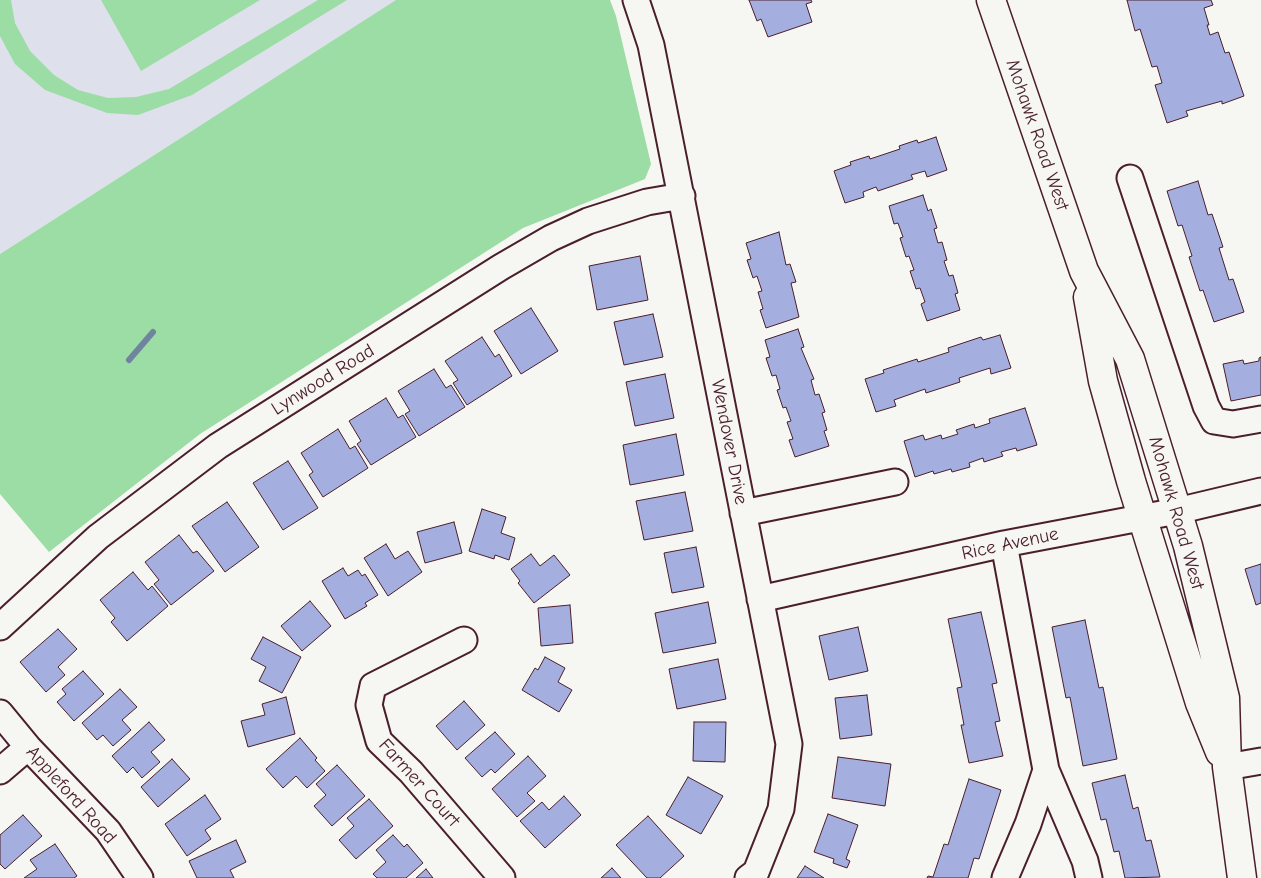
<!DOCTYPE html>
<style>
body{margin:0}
canvas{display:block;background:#f6f6f2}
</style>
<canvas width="1261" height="878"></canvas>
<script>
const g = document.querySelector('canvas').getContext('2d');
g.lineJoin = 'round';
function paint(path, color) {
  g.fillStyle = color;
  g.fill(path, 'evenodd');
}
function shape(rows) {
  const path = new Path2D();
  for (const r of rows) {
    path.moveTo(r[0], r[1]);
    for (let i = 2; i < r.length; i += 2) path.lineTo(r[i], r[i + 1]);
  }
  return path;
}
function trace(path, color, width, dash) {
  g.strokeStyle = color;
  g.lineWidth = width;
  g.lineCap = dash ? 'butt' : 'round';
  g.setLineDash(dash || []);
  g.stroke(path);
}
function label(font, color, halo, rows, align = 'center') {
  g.font = font + ' "Comic Neue",sans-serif';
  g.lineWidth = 4;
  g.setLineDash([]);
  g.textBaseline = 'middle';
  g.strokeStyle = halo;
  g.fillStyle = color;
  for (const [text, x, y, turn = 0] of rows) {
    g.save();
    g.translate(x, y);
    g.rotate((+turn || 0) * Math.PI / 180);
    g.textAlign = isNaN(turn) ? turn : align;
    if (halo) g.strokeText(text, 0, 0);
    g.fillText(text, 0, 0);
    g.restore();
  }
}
const built = shape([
 [0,0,397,0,0,254]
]);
const green = shape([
 [0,0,11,0,15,23,30,51,54,75,78,90,108,98,136,97,169,89,318,0,347,0,192,95,138,115,107,113,45,90,15,64,0,36],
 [101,0,260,0,141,71],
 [396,0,610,0,616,16,651,164,645,179,523,228,200,434,49,552,0,494,0,254]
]);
const stream = shape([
 [129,360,153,332]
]);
const building = shape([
 [749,0,811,0,812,2,806,4,812,22,768,37,761,19,757,21,749,0],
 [1127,0,1211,0,1213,5,1204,8,1209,25,1207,25,1210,35,1218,32,1225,53,1229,52,1244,96,1222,104,1222,101,1186,111,1188,116,1167,123,1155,85,1162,83,1157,66,1152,67,1140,29,1135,31,1127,0],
 [936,137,947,170,927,177,925,171,911,175,913,179,878,191,876,187,863,192,864,197,845,203,834,171,851,165,850,162,869,156,870,159,900,149,899,146,917,140,918,143,936,137],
 [1198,181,1208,215,1212,214,1223,247,1219,248,1229,280,1233,279,1244,312,1214,322,1203,290,1200,291,1189,257,1192,256,1182,225,1178,226,1167,191,1198,181],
 [923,195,928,211,931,209,937,228,934,229,938,243,942,242,947,260,944,261,949,276,953,275,958,293,955,294,960,310,927,321,921,304,925,302,920,288,916,289,910,271,914,270,909,256,906,257,900,238,903,237,898,223,894,224,889,206,923,195],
 [779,232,786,265,790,264,796,282,791,283,799,317,766,328,760,310,763,309,758,292,762,291,757,276,753,278,747,260,751,259,746,243,779,232],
 [640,256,648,300,597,310,589,266,640,256],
 [531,308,558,351,521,374,494,331,531,308],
 [653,314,663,357,624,365,614,322,653,314],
 [798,329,804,347,801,348,814,379,811,380,815,395,819,394,825,412,822,413,827,430,824,431,829,446,795,457,789,440,793,439,787,422,791,421,786,407,783,408,777,390,780,389,776,375,772,376,766,358,770,357,765,340,798,329],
 [1000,335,1011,368,991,374,990,368,959,378,960,382,926,393,925,389,894,400,896,406,876,412,865,379,884,373,883,370,917,359,918,362,949,352,948,348,981,337,983,340,1000,335],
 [482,337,495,357,499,354,512,376,467,405,453,383,458,380,445,361,482,337],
 [1261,357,1261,395,1231,401,1223,364,1243,360,1244,364,1259,361,1259,358,1261,357],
 [434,369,446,388,451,385,465,407,419,436,405,414,410,411,398,391,434,369],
 [665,374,674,418,635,426,626,382,665,374],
 [386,398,398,418,403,415,416,437,371,465,357,444,361,441,349,421,386,398],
 [1025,408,1037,445,1017,451,1016,448,1001,452,1003,456,984,462,983,458,969,463,970,467,952,472,951,469,934,474,933,471,915,477,904,441,923,435,925,440,941,435,942,439,958,434,956,430,974,424,975,428,990,423,989,419,1025,408],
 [338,429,350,449,355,446,368,468,323,497,309,475,313,472,301,453,338,429],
 [676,434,684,475,630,485,623,445,676,434],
 [288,461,318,508,283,530,253,483,288,461],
 [685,492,693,531,644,540,636,501,685,492],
 [227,502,259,547,225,572,192,526,227,502],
 [482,509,506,517,501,533,515,538,509,560,495,555,494,559,469,551,482,509],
 [454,522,462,553,425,563,417,532,454,522],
 [179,535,193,553,197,551,214,571,171,605,154,584,159,580,145,562,179,535],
 [386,544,395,559,408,551,422,572,388,596,364,558,386,544],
 [696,547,704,587,672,593,664,553,696,547],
 [531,554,540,566,554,555,570,575,534,603,518,583,520,581,511,569,531,554],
 [1261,564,1261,603,1256,605,1245,569,1261,564],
 [343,568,348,576,358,570,362,576,365,574,378,595,365,603,367,606,345,619,322,581,343,568],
 [133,572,148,590,152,586,168,606,127,641,111,622,115,618,100,600,133,572],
 [310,601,331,626,302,651,281,626,310,601],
 [708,602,716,643,663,653,655,613,708,602],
 [570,605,573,643,541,646,538,608,570,605],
 [981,612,997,683,992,684,1000,721,995,722,1003,756,969,763,961,725,964,725,957,688,962,687,948,619,981,612],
 [1085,620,1099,688,1103,687,1117,759,1083,766,1070,697,1066,698,1052,627,1085,620],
 [858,627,868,671,829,680,819,636,858,627],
 [58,629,77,649,58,667,65,675,46,692,20,662,58,629],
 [263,637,301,657,282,693,259,681,266,667,251,659,263,637],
 [545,657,565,668,558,682,572,690,559,712,522,690,535,668,538,670,545,657],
 [718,659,726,699,677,709,669,669,718,659],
 [83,671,104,694,74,721,57,702,66,694,62,689,83,671],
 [120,689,137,707,122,720,131,730,113,746,103,735,97,740,82,723,120,689],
 [867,695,872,735,840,739,835,698,867,695],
 [286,697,295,734,248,747,241,721,265,715,262,704,286,697],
 [464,701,485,725,457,750,436,726,464,701],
 [149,722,165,740,151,752,160,762,142,778,133,767,127,773,112,756,149,722],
 [694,722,726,722,725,762,693,761,694,722],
 [495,732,515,754,495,773,491,769,482,777,465,758,495,732],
 [300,738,317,758,315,760,325,771,307,788,296,776,283,788,266,769,300,738],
 [528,756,546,776,527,793,535,801,517,817,492,789,528,756],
 [838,757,891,764,885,806,832,798,838,757],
 [172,759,190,779,158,807,141,787,172,759],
 [337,765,365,796,332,826,314,806,326,795,316,784,337,765],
 [1125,775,1133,809,1138,807,1146,841,1151,840,1160,877,1125,878,1119,851,1114,852,1106,819,1101,820,1092,783,1125,775],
 [688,777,723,796,701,834,666,815,688,777],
 [969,779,1001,790,979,859,974,858,968,878,927,878,928,876,933,877,944,844,948,845,969,779],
 [205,795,221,819,205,830,211,839,187,856,165,824,205,795],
 [564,796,581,815,545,848,520,821,542,802,549,810,564,796],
 [369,799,393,826,356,859,339,840,354,826,347,818,369,799],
 [828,814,858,825,846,859,850,861,847,868,833,863,834,859,814,852,828,814],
 [23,815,42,836,5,869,0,864,0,835,23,815],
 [648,816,684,856,660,878,647,878,616,845,648,816],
 [393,835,404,847,407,844,423,863,406,878,377,878,373,874,386,862,376,850,393,835],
 [236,840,246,862,230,870,234,878,197,878,189,861,236,840],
 [55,844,77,876,74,878,24,878,37,869,30,860,55,844],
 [805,866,824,878,797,878,805,866],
 [612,868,621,878,601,878,612,868],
 [426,869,433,878,416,878,426,869]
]);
const minor = shape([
 [636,0,651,45,789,744,781,809,756,872,748,878],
 [1130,178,1206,406,1214,421,1233,424,1261,419],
 [743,513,895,482],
 [1004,544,1046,770,1028,824,1005,878],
 [760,599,1004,544,1177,511,1261,491],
 [0,627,98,537,218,446,501,267,551,238,588,221,647,202,682,196],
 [464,640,373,686,369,705,379,741,411,772,502,878],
 [0,713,28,747,108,831,140,878],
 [1227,767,1261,761],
 [1046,770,1085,861,1089,878],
 [0,771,28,747]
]);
const major = shape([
 [991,0,1084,271,1130,359,1188,546,1225,698,1227,767,1242,878],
 [1088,297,1103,381,1131,481,1200,703,1220,752]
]);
const streetNames = [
 ["Mohawk Road West",1037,135,71],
 ["Lynwood Road",323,380,-32],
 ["Wendover Drive",729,442,79],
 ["Mohawk Road West",1176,513,74],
 ["Rice Avenue",1010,544,-12],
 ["Farmer Court",419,783,48],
 ["Appleford Road",71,795,48]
];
paint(built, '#dee1ec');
paint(green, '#9cdca5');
trace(stream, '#70849e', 6);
paint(building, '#a5afdf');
trace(building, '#4a1f2b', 1);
trace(minor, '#4a1f2b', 29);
trace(major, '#4a1f2b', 31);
trace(minor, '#f6f6f2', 25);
trace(major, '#f6f6f2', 28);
label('19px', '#4a1f2b', '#f6f6f2', streetNames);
</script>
